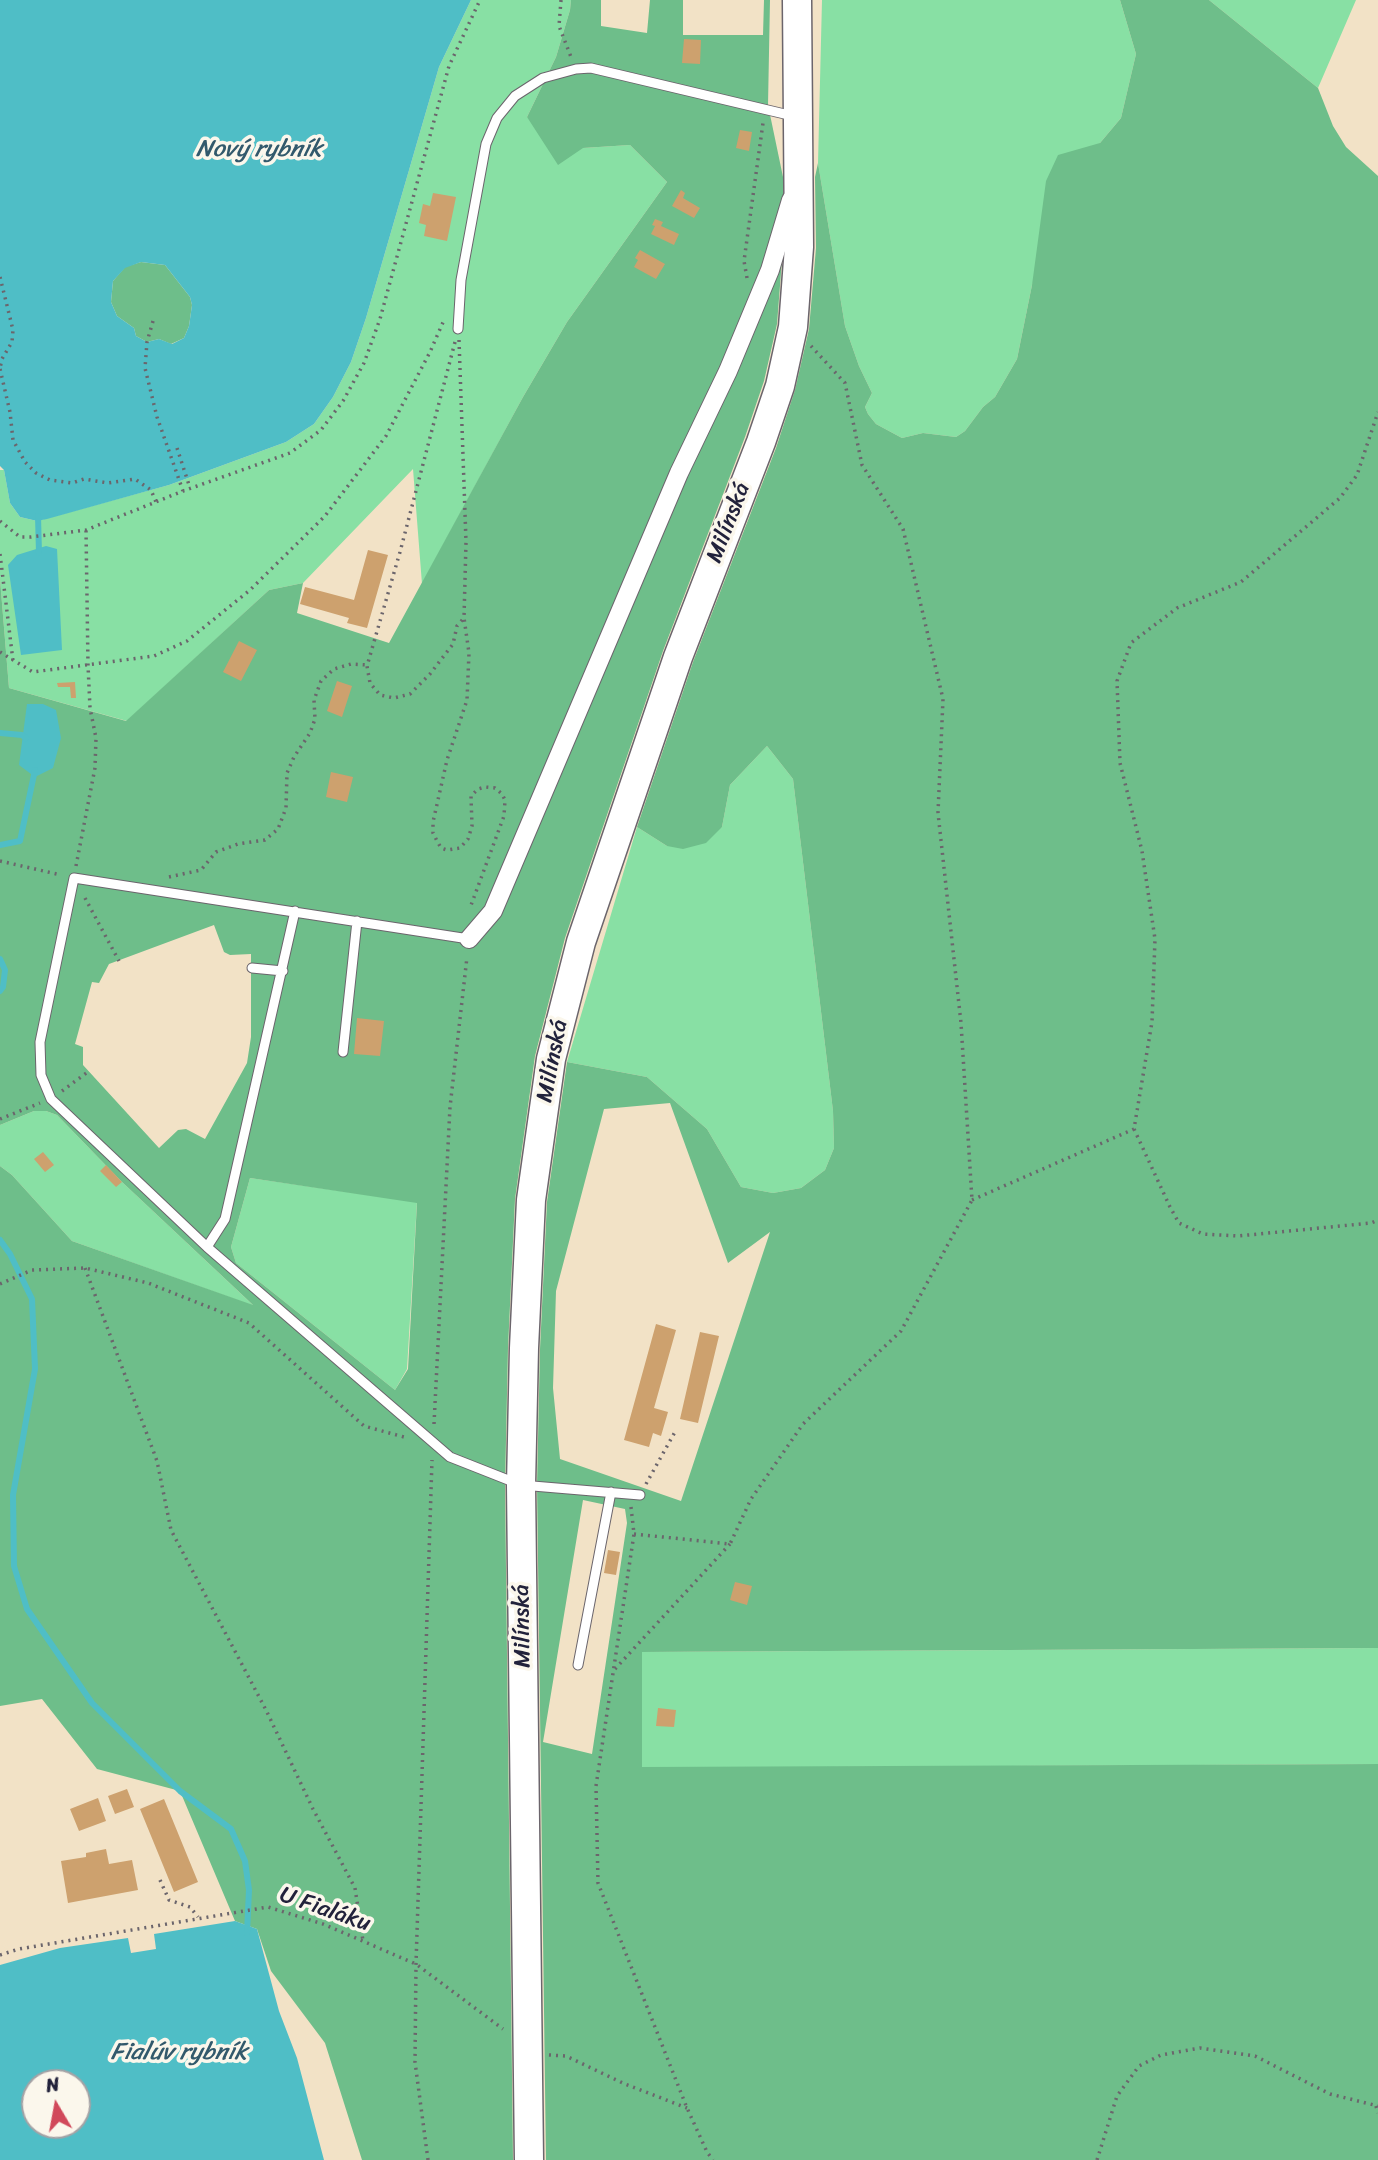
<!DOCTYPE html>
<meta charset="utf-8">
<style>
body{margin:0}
#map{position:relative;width:1378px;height:2160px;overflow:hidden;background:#f2e2c6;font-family:Sriracha,sans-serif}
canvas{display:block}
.north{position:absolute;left:21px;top:2069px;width:70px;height:70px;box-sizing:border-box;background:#fbf7ec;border:2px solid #a4a2a5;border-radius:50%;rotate:350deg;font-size:19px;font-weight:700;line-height:28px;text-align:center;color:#22223b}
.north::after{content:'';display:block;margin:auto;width:24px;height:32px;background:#d1495b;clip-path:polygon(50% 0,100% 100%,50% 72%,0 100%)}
</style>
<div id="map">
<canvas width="1378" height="2160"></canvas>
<div class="north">N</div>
</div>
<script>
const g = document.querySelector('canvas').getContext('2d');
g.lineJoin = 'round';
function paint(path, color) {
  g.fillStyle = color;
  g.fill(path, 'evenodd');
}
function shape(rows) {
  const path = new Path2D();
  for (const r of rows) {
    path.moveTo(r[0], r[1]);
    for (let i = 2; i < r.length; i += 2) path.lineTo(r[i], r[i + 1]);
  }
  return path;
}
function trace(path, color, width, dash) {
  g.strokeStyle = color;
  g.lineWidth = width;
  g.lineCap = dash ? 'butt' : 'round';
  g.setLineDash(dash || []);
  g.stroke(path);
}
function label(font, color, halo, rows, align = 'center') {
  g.font = font + ' Sriracha,sans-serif';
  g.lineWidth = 7;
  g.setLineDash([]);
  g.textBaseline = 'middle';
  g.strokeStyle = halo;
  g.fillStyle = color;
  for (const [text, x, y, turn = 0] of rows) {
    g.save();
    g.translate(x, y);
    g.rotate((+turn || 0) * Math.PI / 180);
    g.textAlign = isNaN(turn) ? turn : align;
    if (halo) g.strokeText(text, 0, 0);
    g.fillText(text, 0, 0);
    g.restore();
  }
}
const green = shape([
 [471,0,571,0,570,10,556,57,527,117,583,148,630,145,667,182,567,322,523,397,422,584,413,469,303,583,269,590,127,721,9,688,0,579,0,470,4,470,10,503,20,517,37,521,169,485,286,442,314,424,333,397,351,362,366,318,439,67],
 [822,0,1120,0,1136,54,1121,118,1100,143,1032,285,1017,359,995,397,983,407,965,431,956,437,923,433,902,438,876,424,868,414,865,407,872,393,859,366,845,326,818,163],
 [1209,0,1356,0,1318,88],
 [767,746,793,779,833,1111,834,1148,825,1170,801,1188,773,1193,741,1187,707,1129,647,1077,567,1062,637,827,667,846,722,827,730,785],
 [34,1111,46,1111,57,1115,122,1182,254,1306,72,1241,12,1175,0,1166,0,1125],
 [250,1178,417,1202,407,1369,395,1390,236,1263,231,1247],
 [1378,1648,1378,1764,642,1768,642,1652]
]);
const forest = shape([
 [571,0,601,0,601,26,647,33,650,0,683,0,683,35,763,35,764,0,770,0,768,105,783,177,783,247,777,324,764,381,745,437,663,651,565,938,535,1056,515,1199,508,1348,505,1485,513,2160,362,2160,325,2043,271,1971,257,1929,235,1921,180,1791,97,1769,42,1699,0,1706,0,1166,12,1175,72,1241,253,1305,122,1182,57,1115,46,1111,34,1111,0,1125,0,579,9,688,126,721,269,590,303,583,297,613,389,643,523,397,567,322,667,182,630,145,583,148,558,165,527,117,556,57,570,10],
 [214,925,224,952,230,955,251,954,251,1037,247,1063,205,1139,186,1129,178,1130,159,1148,83,1065,83,1047,75,1044,92,982,99,983,109,964],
 [250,1178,417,1203,408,1369,395,1390,236,1263,231,1247],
 [1120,0,1209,0,1318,88,1333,126,1346,147,1378,176,1378,1648,642,1652,642,1767,1378,1764,1378,2160,546,2160,537,1485,540,1349,547,1202,567,1062,647,1077,707,1129,741,1187,773,1193,801,1188,825,1170,834,1148,833,1111,793,779,767,746,730,785,722,827,706,843,683,849,667,846,637,827,693,662,776,448,795,390,809,329,816,248,815,177,818,163,845,326,859,366,872,393,865,407,868,414,876,424,902,438,923,433,956,437,965,431,983,407,995,397,1017,359,1032,285,1046,181,1058,155,1100,143,1121,118,1136,54],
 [670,1103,728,1263,770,1232,681,1501,560,1459,553,1388,556,1291,604,1109],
 [583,1500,625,1509,627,1523,592,1754,543,1742],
 [141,262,165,265,190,297,192,305,189,326,184,338,171,344,159,339,147,342,136,336,134,328,117,316,111,302,113,281,125,267]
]);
const water = shape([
 [0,0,471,0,439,67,366,318,351,362,333,397,314,424,286,442,169,485,47,519,37,521,20,517,10,503,4,470,0,466],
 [141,262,165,265,190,297,192,305,189,326,184,338,172,344,159,339,147,342,136,336,134,328,117,316,111,302,113,281,125,268],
 [46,546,57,549,62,650,21,655,8,565,17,555],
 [27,704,43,704,56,710,61,738,53,768,35,777,19,765],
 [235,1921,257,1929,279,2011,297,2058,324,2160,0,2160,0,1965,60,1948,128,1938,131,1953,156,1949,154,1934],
 [35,2083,77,2083,77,2125,35,2125]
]);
const stream = shape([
 [38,516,39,553],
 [0,733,22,735,26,738],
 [0,845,20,841,35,770],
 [0,959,5,970,3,987,0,991],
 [0,1240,10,1254,32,1299,35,1369,13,1495,14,1566,27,1609,92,1703,180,1791,231,1829,245,1861,249,1890,247,1933]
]);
const building = shape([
 [684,39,701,40,700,64,682,63],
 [740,130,752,132,749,151,736,148],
 [681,190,685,193,683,198,700,208,694,218,672,206],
 [433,193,456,197,447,241,424,236,426,225,419,223,423,204,430,206],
 [655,219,663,222,661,226,679,234,674,245,651,234,655,226,652,225],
 [640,250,665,264,656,279,634,267,638,260,635,258],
 [368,550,388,555,367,628,347,623,349,618,300,604,305,587,354,600],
 [239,641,257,650,241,681,223,672],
 [337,681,352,686,342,717,327,711],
 [75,682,76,698,71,698,70,687,58,687,57,683],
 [331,772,353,777,347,802,326,797],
 [357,1018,384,1021,380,1056,354,1054],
 [43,1152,54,1165,45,1172,34,1159],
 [106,1165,122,1182,116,1187,100,1171],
 [656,1324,676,1330,654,1408,668,1412,661,1436,653,1433,649,1447,624,1440],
 [700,1332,719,1336,698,1423,680,1419],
 [608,1550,620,1552,616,1575,604,1573],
 [735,1582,752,1586,747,1605,730,1600],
 [658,1708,676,1710,674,1727,656,1726],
 [127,1789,134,1807,115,1814,108,1796],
 [98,1798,106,1821,79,1831,70,1809],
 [164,1799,198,1882,174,1892,140,1809],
 [106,1849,109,1864,132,1860,138,1890,68,1903,61,1861,86,1857,86,1853]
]);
const path = shape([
 [561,0,559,26,571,57],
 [0,277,13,330,12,342,2,359,0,368],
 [747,278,744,261,763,123],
 [153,321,147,342,145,368,157,417,183,491],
 [459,340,466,542,464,618,469,653,467,700,447,760,433,822,433,833,437,841,441,848,447,850,460,848,468,839,472,826,471,796,478,789,485,787,495,788,502,794,505,800,504,816,470,908],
 [455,342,400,552,367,666,370,683,380,695,394,698,410,694,430,674,453,644,457,626,464,618],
 [0,369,10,412,13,440,25,462,36,473,50,480,72,483,84,479,108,483,135,479,151,490,156,502],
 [177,448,190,488],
 [0,521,20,537,31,537,86,530,183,491,290,453,321,430,343,401,364,363,380,319,449,66,480,0],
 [0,554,13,661],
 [0,652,33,672,154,656,187,641,250,590,325,516,386,436,430,352,444,320],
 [0,861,61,875],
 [76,866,95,768,96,738,90,708,88,665,86,530],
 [169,877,201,870,216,852,238,844,265,840,278,829,286,808,287,773,294,757,310,733,315,719,314,700,321,681,334,669,351,664,367,665],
 [85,898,119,961],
 [62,1091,89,1071],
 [0,1119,40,1103],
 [1134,1129,1170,1207,1179,1223,1203,1234,1238,1236,1371,1223,1378,1220],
 [972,1200,1134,1129,1152,1022,1155,939,1142,851,1120,763,1117,681,1131,643,1177,608,1241,582,1340,498,1357,475,1378,412],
 [85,1268,157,1461,171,1530,266,1710,313,1809,355,1888,363,1941],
 [0,1284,32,1270,85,1268,148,1283,249,1323,364,1426,404,1437],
 [434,1424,450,1107,467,957],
 [646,1484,676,1430],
 [631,1507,634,1534,596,1786,598,1883,687,2108,707,2152,713,2160],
 [634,1534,730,1544,751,1499,803,1424,901,1331,972,1200,961,1023,938,813,943,699,903,529,862,465,845,383,811,346],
 [615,1669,730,1544],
 [160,1880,169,1900,190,1907,198,1917],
 [0,1955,19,1949,268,1907,323,1924,416,1964,503,2029],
 [549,2055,566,2056,625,2084,687,2108],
 [1376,2106,1378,2113],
 [428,2160,415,2062,416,1964,432,1460],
 [1097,2160,1117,2096,1139,2066,1161,2055,1200,2048,1255,2056,1330,2094,1378,2106]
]);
const service = shape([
 [458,329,461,280,486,144,497,118,515,96,543,78,576,69,591,68,793,116],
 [469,939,74,878,40,1042,41,1075,51,1099,207,1247,450,1457,521,1485,640,1495],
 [252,968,283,971],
 [343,1052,357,921],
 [207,1247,225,1219,295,911],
 [578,1665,611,1492]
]);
const minor = shape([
 [469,939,493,911,679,473,728,371,770,270,791,200]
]);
const primary = shape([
 [529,2160,521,1485,524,1348,531,1200,551,1059,581,942,678,657,761,442,780,386,793,327,799,247,797,0]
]);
const streetNames = [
 ["Milínská",729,523,-69],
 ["Milínská",553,1061,-79],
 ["Milínská",523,1626,-91],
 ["U Fialáku",325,1910,19]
];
const waterNames = [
 ["Nový rybník",259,150],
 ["Fialúv rybník",179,2053]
];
paint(green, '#88e0a4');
paint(forest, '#6ebe8a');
paint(water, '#4fbec6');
trace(stream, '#4fbec6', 6);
paint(building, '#cda16e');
trace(service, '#6b656c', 11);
trace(minor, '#6b656c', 20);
trace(primary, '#6b656c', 31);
trace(path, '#6b656c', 3.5, [2, 5]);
trace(service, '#fff', 9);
trace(minor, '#fff', 18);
trace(primary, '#fff', 28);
label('23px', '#22223b', '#fbf7ec', streetNames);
label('italic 24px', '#32596c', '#fbf7ec', waterNames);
</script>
